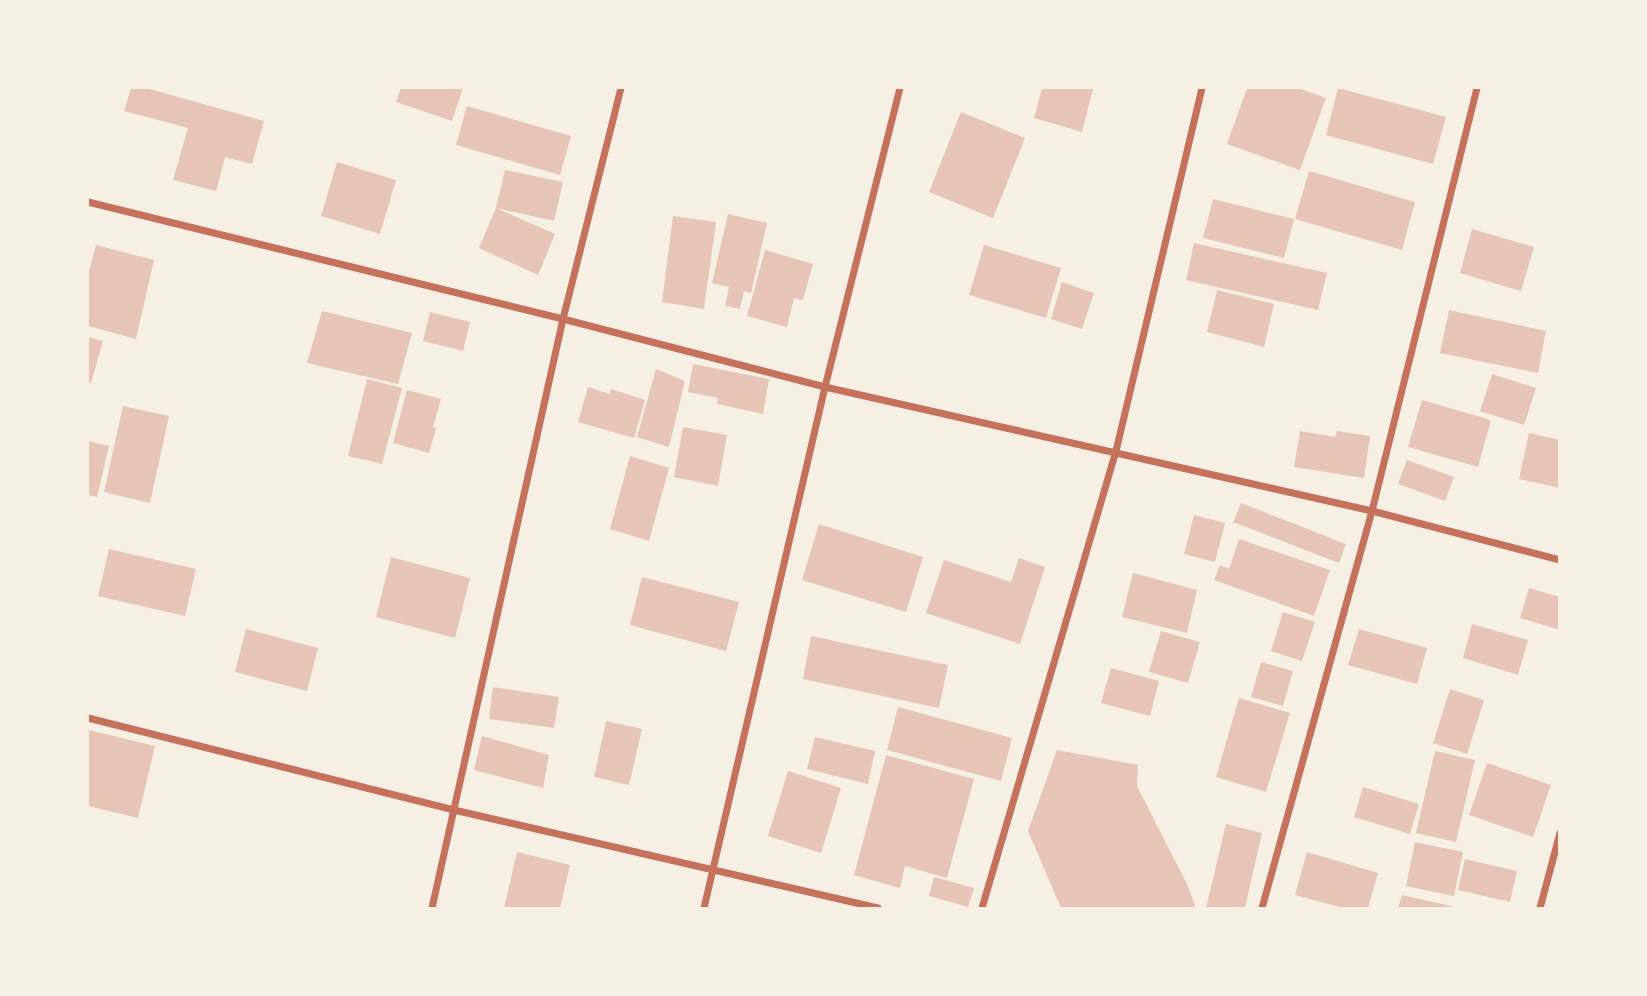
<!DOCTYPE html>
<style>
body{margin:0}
#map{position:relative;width:1647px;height:996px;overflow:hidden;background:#f6efe4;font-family:"IBM Plex Serif",serif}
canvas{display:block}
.frame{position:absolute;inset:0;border:89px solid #f6efe4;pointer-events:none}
</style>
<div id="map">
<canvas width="1647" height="996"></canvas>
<div class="frame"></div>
</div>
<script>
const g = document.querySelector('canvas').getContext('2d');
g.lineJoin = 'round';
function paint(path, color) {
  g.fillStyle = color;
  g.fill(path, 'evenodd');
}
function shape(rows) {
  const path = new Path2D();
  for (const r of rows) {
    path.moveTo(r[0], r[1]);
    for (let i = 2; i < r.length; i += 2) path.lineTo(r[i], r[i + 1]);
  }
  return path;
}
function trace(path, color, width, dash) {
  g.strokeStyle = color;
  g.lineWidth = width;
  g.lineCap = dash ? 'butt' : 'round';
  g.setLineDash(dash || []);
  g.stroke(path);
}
const building = shape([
 [131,88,146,88,264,121,252,164,225,157,216,191,173,180,188,128,124,111],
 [401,88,463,88,452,121,396,102],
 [1042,88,1093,89,1082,132,1034,118],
 [1247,88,1298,88,1326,98,1300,170,1227,144],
 [1338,88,1446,117,1433,164,1326,135],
 [467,106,571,136,560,175,456,145],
 [961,112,1025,138,993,218,929,192],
 [337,162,396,180,380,234,321,216],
 [505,170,563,182,554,221,496,208],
 [1309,171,1415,202,1402,250,1295,219],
 [1213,199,1294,219,1284,258,1203,238],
 [496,208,555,234,538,275,479,248],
 [728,214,767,223,751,293,744,291,740,309,725,306,729,287,712,283],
 [673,216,716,222,704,309,662,302],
 [1472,229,1534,247,1521,291,1460,273],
 [1194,243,1327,273,1318,310,1186,280],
 [96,245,154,260,136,339,88,326,88,275],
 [984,245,1061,268,1046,318,969,295],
 [765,250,813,264,803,300,794,298,787,327,747,316],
 [1062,282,1094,293,1082,329,1051,319],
 [1217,290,1274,304,1264,347,1207,332],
 [1449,310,1546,331,1538,373,1440,353],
 [322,311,412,333,398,384,307,363],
 [430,312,470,322,463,351,423,341],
 [88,337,103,341,91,383,88,382],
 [693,364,769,379,763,414,717,404,718,398,688,392],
 [656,369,685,381,669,447,637,437],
 [1492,374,1536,388,1524,425,1480,411],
 [367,379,402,388,382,464,348,456],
 [588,387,610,394,611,389,645,400,634,438,578,422],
 [407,390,441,399,433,427,436,428,429,453,393,443],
 [1422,400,1491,420,1478,467,1408,447],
 [123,406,169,416,150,503,104,492],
 [683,427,727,435,718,486,674,477],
 [1300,431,1335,437,1337,431,1370,436,1364,478,1294,467],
 [1529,433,1560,440,1560,488,1519,479],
 [88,441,109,446,97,497,88,495],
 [630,456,669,468,649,541,610,529],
 [1407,460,1454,477,1445,501,1398,484],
 [1241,503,1346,544,1339,563,1233,522],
 [1194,515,1225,523,1215,562,1184,554],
 [819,524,923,557,906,612,802,580],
 [1239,539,1330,570,1314,616,1214,580,1220,565,1229,569],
 [109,549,196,569,185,616,98,596],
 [391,557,470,578,455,638,376,617],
 [1019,558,1045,567,1020,644,926,613,944,560,1011,582],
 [1133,573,1197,590,1187,633,1122,617],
 [642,577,739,602,726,651,630,625],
 [1529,588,1560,597,1560,630,1520,618],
 [1283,612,1315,622,1302,661,1271,651],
 [1472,624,1528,640,1518,675,1463,658],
 [246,629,318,648,307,691,235,672],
 [1359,629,1427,648,1417,684,1348,665],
 [1161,631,1200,642,1188,683,1149,672],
 [811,636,948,665,939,708,803,679],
 [1261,662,1293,671,1283,706,1251,697],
 [1111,668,1159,681,1150,716,1101,703],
 [493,687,559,697,554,728,489,719],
 [1450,689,1484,700,1467,754,1433,743],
 [1239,698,1290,713,1266,792,1216,777],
 [898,707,1012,738,1001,781,887,750],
 [606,721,642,729,629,785,594,777],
 [89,730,155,746,138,818,88,806],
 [482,736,549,755,543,788,474,770],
 [815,737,875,751,868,784,807,769],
 [1057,750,1138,765,1137,786,1187,884,1195,905,1194,908,1061,908,1028,831],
 [1435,751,1475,760,1456,842,1416,833],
 [886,755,974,779,947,878,905,866,900,888,854,875],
 [1487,763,1551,785,1533,837,1469,815],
 [788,771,841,788,821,853,768,836],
 [1363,787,1419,804,1410,834,1354,817],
 [1226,824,1262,833,1245,908,1206,908],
 [1415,842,1463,852,1454,896,1406,886],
 [517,852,570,865,560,908,504,908],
 [1307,852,1378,873,1368,908,1343,908,1295,895],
 [1465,859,1517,871,1510,902,1458,890],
 [934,877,974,888,968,907,929,896],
 [1402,895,1455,907,1455,908,1398,908]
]);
const minor = shape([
 [88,202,563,319,825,387,1372,511,1560,560],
 [88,718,454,810,878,908],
 [432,908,563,319,621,88],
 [704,908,825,387,900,88],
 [982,908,1116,451,1202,88],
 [1262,908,1372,511,1477,88],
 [1540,908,1560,833]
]);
paint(building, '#e6c5b7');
trace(minor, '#c5725c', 7);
</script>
